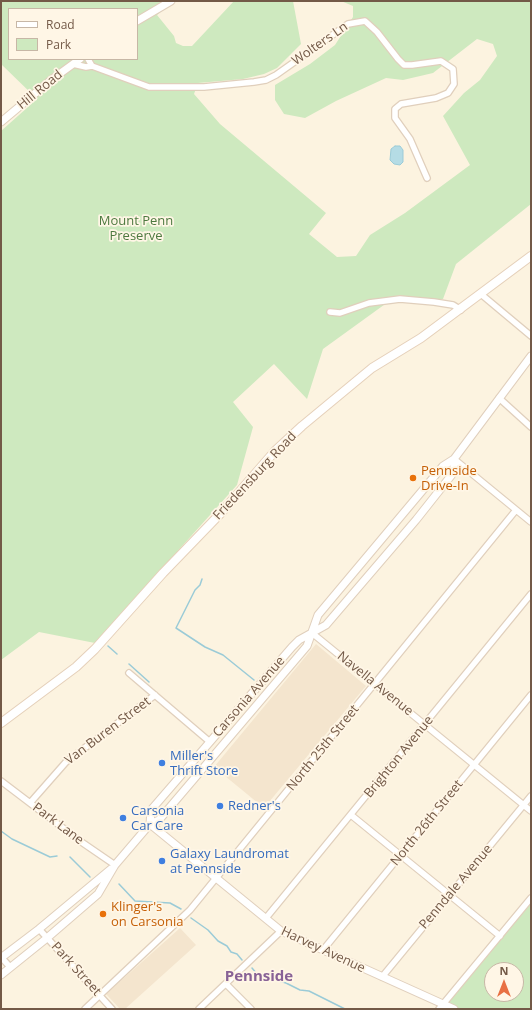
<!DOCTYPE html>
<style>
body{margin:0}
#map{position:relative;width:532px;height:1010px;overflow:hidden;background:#fcf3e0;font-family:"Open Sans",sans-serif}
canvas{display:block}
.frame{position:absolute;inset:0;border:2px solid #735947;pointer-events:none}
.legend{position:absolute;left:8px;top:8px;width:130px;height:52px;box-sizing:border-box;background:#fff6e6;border:1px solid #c7b7a6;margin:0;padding:5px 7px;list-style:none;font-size:12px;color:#735947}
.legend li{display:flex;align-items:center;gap:8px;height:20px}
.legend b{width:20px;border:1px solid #c7b7a6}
.north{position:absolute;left:484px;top:962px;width:40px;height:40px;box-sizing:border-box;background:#fff6e6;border:1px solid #c7b7a6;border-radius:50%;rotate:0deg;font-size:11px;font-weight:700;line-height:16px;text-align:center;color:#735947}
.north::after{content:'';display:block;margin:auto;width:14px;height:18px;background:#e87043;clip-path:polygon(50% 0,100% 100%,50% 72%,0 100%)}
</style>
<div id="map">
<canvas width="532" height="1010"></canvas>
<div class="frame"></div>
<ul class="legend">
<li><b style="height:5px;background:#fff"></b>Road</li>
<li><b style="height:11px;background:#cee9bf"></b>Park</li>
</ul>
<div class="north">N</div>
</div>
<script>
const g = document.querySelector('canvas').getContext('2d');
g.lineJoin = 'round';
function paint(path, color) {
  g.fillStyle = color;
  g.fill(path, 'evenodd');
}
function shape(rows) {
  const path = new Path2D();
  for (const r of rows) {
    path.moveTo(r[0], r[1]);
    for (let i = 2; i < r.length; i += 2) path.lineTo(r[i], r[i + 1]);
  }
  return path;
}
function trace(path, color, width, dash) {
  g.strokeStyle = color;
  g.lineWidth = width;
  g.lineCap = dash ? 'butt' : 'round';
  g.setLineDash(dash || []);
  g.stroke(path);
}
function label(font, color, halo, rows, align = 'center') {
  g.font = font + ' "Open Sans",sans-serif';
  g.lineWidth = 3.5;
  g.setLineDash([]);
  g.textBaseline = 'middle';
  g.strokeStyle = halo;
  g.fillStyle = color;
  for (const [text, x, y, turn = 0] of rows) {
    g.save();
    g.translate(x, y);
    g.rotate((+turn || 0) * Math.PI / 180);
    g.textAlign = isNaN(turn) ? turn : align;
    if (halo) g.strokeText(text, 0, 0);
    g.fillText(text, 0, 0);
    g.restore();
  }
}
const residential = shape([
 [316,644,366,686,264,808,214,767],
 [180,928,196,945,125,1009,120,1009,106,994]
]);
const green = shape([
 [1,1,174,1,157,15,174,36,176,43,183,46,192,46,234,1,293,1,301,44,277,68,264,74,243,79,198,83,194,94,220,124,326,213,309,234,337,257,356,256,370,235,405,213,470,165,443,116,464,93,480,80,497,56,493,44,477,39,433,73,403,80,386,78,336,101,305,118,284,114,275,100,275,85,310,64,335,45,353,17,353,6,341,1,531,1,531,204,456,264,443,299,388,302,323,349,307,399,274,364,233,402,253,427,237,485,95,643,39,632,1,660,1,131,37,99,1,64],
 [9,9,137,9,137,59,9,59],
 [531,898,531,1009,454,1009,442,1004],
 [492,970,516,970,516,994,492,994]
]);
const water = shape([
 [395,146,400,146,403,150,403,162,400,165,394,164,390,160,391,149,395,146]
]);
const stream = shape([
 [202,579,200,585,195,590,176,628,205,647,223,655,254,680],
 [108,646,117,654],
 [129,664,149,682],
 [1,831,12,839,50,857,57,856],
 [70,857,90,877],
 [119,884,135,901,170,903,181,909],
 [191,918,208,930,218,941,227,946,231,952,237,954,242,960],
 [252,968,257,974,266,974,272,979,286,983,300,990,309,991,345,1009]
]);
const minor = shape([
 [88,59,92,66,149,87,204,87,254,82,266,80,276,75,348,24,365,21,377,32,398,59,404,65,412,65,441,61,453,69,454,84,448,93,436,98,401,104,395,109,395,118,410,139,427,178],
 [73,64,86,67,92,66],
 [482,295,531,336],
 [330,312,340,313,369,303,400,299,434,302,453,305,461,310],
 [499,398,531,427],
 [454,459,531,522],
 [312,633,531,811],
 [129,673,210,742],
 [1,781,80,841,115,865],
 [30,803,66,762,155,695],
 [351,815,500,936],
 [266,918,531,594],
 [39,929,112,1009],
 [323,950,531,695],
 [1,957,10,967],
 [382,977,531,796],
 [226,984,251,1009],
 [85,1009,190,910,516,510],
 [199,1009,281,931],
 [439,1009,531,898]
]);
const tertiary = shape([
 [137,21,171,1],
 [1,122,51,80,80,59],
 [150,824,151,810,292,647,299,640,326,625,416,520,454,472,454,459],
 [150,824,281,931,454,1009],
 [1,958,39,929,111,869],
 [1,975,47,938,98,894,115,865,150,824,159,820,307,646,318,615,443,466,454,459,531,356]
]);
const secondary = shape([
 [1,723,76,667,95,649,163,573,221,513,275,451,302,426,372,368,421,338,531,256]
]);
const markers = [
 [413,478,4,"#e8710a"],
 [162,763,4,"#3f7fe0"],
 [220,806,4,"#3f7fe0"],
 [123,818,4,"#3f7fe0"],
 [162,861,4,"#3f7fe0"],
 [103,914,4,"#e8710a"]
];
const streetNames = [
 ["Wolters Ln",320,44,-35],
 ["Hill Road",40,90,-39],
 ["Friedensburg Road",255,476,-47],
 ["Navella Avenue",375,684,39],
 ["Carsonia Avenue",249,697,-49],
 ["Van Buren Street",108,731,-37],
 ["North 25th Street",323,748,-51],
 ["Brighton Avenue",399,757,-51],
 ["North 26th Street",427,823,-51],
 ["Park Lane",58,824,37],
 ["Penndale Avenue",456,887,-50],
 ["Harvey Avenue",323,950,25],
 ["Park Street",76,969,48]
];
const parkNames = [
 ["Mount Penn",136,221],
 ["Preserve",136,236]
];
const foodNames = [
 ["Pennside",421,471],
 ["Drive-In",421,486],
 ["Klinger's",111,907],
 ["on Carsonia",111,922]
];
const shopNames = [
 ["Miller's",170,756],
 ["Thrift Store",170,771],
 ["Redner's",228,806],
 ["Carsonia",131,811],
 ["Car Care",131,826],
 ["Galaxy Laundromat",170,854],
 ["at Pennside",170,869]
];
const quarterNames = [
 ["Pennside",259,977]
];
paint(residential, '#f4e5ce');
paint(green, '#cee9bf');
paint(water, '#b5dce5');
trace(water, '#9bcbd7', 1);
trace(stream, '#9bcbd7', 1.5);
trace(minor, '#e0cfbc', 8);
trace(tertiary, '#e0cfbc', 9);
trace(secondary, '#e5d0ba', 10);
trace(minor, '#fff', 5.5);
trace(tertiary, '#fff', 7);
trace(secondary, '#fff', 8);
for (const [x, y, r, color] of markers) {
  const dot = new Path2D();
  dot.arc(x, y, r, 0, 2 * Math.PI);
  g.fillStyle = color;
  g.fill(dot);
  trace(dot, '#fff6e6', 1.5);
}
label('13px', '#735947', '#fff6e6', streetNames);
label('13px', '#4d793f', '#fff6e6', parkNames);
label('13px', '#c56008', '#fff6e6', foodNames, 'left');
label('13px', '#366cbe', '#fff6e6', shopNames, 'left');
label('bold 15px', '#886296', '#fff6e6', quarterNames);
</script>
